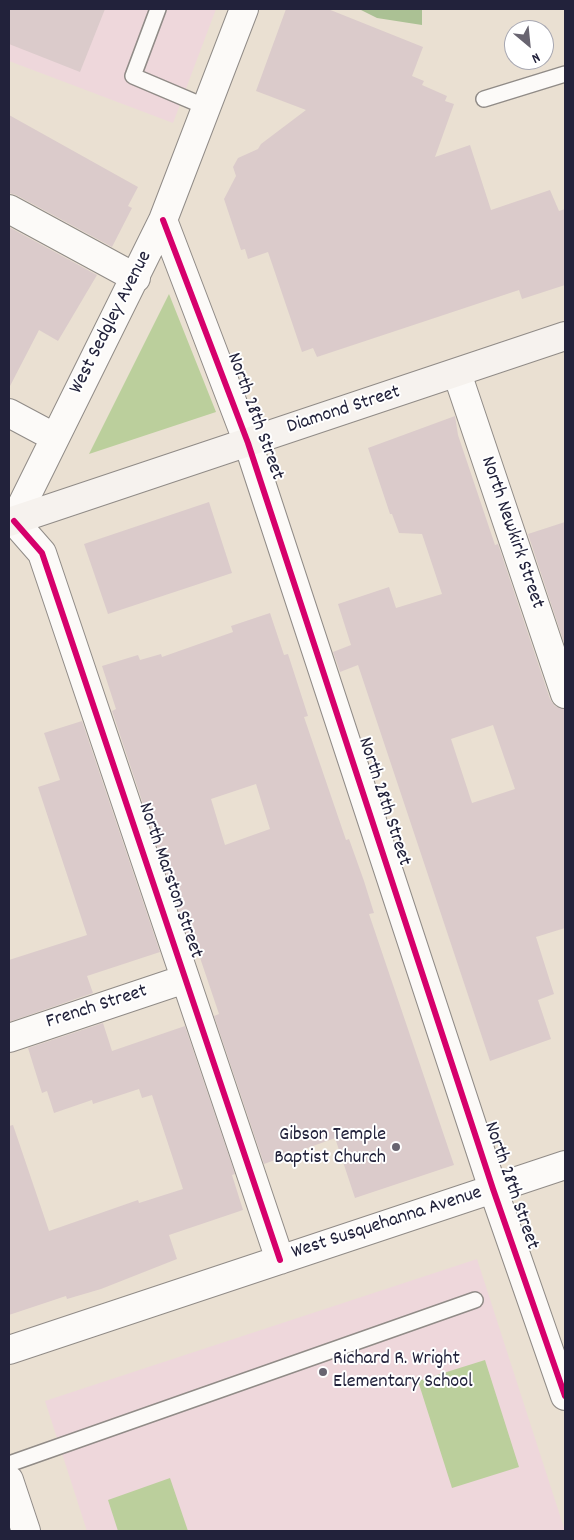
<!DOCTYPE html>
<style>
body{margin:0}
#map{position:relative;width:574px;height:1540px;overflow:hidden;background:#eae0d2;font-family:Dekko,sans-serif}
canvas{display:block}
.frame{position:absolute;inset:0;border:10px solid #22223b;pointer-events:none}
.north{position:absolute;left:504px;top:20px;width:50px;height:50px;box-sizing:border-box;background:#fff;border:1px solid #a7a7b1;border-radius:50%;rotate:152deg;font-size:14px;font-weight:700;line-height:20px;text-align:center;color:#22223b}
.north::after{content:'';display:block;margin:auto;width:18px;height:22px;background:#686470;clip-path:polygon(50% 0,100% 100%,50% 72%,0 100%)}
</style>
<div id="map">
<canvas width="574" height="1540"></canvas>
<div class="frame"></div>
<div class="north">N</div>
</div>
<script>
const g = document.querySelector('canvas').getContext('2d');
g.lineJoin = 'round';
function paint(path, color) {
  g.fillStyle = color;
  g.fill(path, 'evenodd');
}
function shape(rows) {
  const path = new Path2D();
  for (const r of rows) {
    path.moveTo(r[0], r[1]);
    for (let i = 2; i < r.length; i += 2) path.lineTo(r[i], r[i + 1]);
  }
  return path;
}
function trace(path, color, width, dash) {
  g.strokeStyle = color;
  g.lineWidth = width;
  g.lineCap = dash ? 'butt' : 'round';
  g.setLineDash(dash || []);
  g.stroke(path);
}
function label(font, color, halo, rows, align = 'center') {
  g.font = font + ' Dekko,sans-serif';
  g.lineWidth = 4;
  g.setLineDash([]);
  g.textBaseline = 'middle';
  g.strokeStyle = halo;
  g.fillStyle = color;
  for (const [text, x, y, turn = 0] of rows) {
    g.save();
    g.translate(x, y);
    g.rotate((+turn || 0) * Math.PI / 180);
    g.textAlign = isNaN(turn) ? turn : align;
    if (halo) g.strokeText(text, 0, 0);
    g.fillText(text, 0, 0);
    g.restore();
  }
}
const built = shape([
 [9,9,216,9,173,123,9,61],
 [477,1259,565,1531,87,1531,45,1401]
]);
const green = shape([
 [169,294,216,412,89,454],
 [485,1360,519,1467,452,1488,418,1381],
 [170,1478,188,1531,118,1531,108,1500]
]);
const forest = shape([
 [359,9,422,9,422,25,377,18]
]);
const building = shape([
 [9,9,105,9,80,72,9,44],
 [286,9,328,9,423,47,412,76,424,81,422,85,447,96,445,101,454,104,435,157,470,145,491,210,550,190,559,211,565,209,565,285,522,299,519,290,317,357,313,348,302,352,268,252,248,259,245,249,241,250,224,199,236,176,233,167,238,158,258,149,261,144,306,110,256,91],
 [9,115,138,187,128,206,132,208,112,247,16,195,9,193],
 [9,227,97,275,58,341,39,330,9,388],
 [455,416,458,435,495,545,498,544,550,699,555,706,565,709,565,928,536,937,554,994,538,1000,551,1039,490,1061,358,665,340,672,333,652,351,645,338,604,389,587,396,608,442,594,422,534,399,533,392,514,390,514,368,448],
 [493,725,515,789,472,803,451,739],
 [209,502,232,573,108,614,84,544],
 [565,522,565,646,528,534],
 [270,613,284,655,288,654,308,716,304,717,346,840,349,839,364,881,374,913,369,914,454,1165,355,1198,335,1138,264,1164,214,1016,219,1014,194,940,189,942,112,711,116,709,102,666,138,655,140,660,161,654,162,657,233,632,231,626],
 [256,784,270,829,225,845,211,799],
 [82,721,160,952,87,976,93,993,9,1022,9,960,87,935,38,787,60,780,44,733],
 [103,1023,112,1051,185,1026,235,1174,232,1175,243,1210,169,1235,177,1259,101,1289,67,1299,66,1296,9,1315,9,1126,13,1125,49,1231,138,1200,139,1203,183,1189,152,1095,142,1098,139,1089,93,1104,92,1100,54,1113,47,1091,42,1093,28,1048]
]);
const service = shape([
 [158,9,133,76,206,107],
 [484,99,565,74],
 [9,1464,475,1300]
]);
const minor = shape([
 [244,9,163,220,14,521,42,553,280,1260],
 [9,209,136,278],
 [163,220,248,443,493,1189,565,1396],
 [457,373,565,694],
 [9,413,54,437],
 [9,1038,185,979],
 [9,1350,565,1165],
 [9,1480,26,1531]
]);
const secondary = shape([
 [9,522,565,336]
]);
const cycleway = shape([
 [163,220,248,443,493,1189,565,1396],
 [14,521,42,553,280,1260]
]);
const markers = [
 [396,1147,5,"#686470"],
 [323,1372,5,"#686470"]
];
const streetNames = [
 ["West Sedgley Avenue",112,323,-63],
 ["Diamond Street",344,411,-18],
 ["North 28th Street",254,417,70],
 ["North Newkirk Street",511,533,71],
 ["North 28th Street",383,802,72],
 ["North Marston Street",169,881,71],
 ["French Street",97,1008,-18],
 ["North 28th Street",510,1186,71],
 ["West Susquehanna Avenue",387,1224,-18]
];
const poiNames = [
 ["Gibson Temple",386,1136],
 ["Baptist Church",386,1159],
 ["Richard R. Wright",333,1360,"left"],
 ["Elementary School",333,1383,"left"]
];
paint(built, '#eed7db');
paint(green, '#bbcf9c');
paint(forest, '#abc194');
paint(building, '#dbcbcb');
trace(service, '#908b87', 18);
trace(minor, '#908b87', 30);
trace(secondary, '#908b87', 30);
trace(service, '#fcfaf8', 15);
trace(minor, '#fcfaf8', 28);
trace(secondary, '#f6f2ee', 28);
trace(cycleway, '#d6006c', 6);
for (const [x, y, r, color] of markers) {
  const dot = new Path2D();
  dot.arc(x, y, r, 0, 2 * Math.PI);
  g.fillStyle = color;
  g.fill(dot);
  trace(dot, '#fff', 2);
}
label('20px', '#22223b', '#fff', streetNames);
label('20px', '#22223b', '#fff', poiNames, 'right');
</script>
